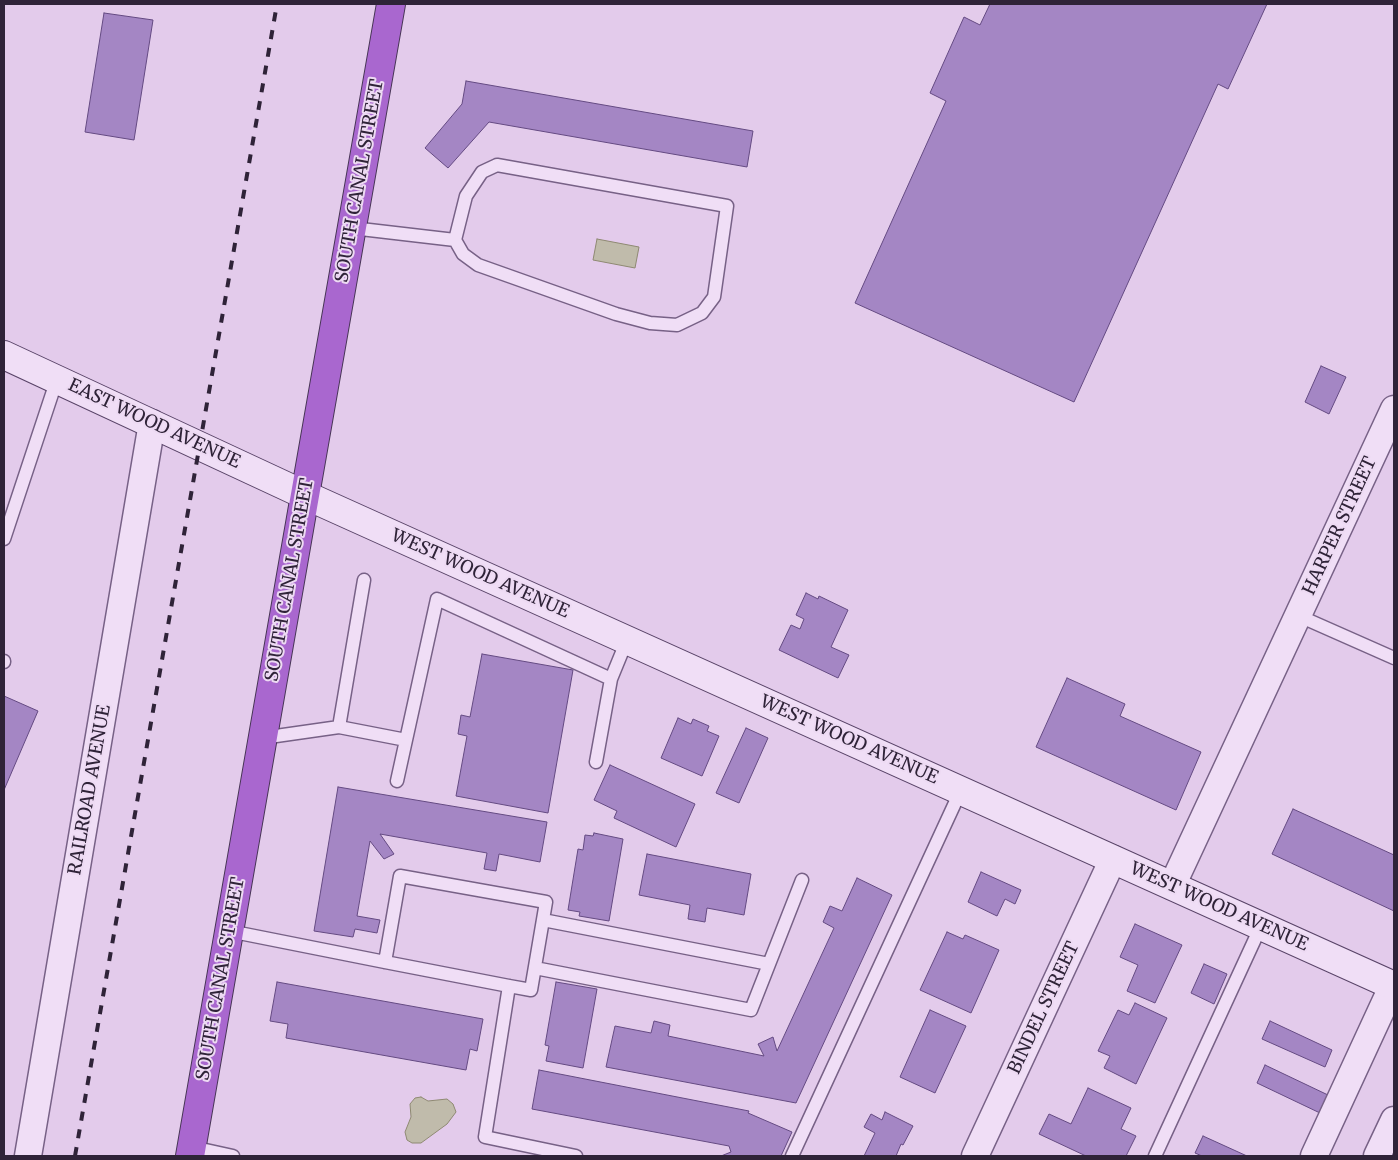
<!DOCTYPE html>
<style>
body{margin:0}
#map{position:relative;width:1398px;height:1160px;overflow:hidden;background:#e3cbeb;font-family:Merriweather,serif}
canvas{display:block}
.frame{position:absolute;inset:0;border:5px solid #2f2338;pointer-events:none}
</style>
<div id="map">
<canvas width="1398" height="1160"></canvas>
<div class="frame"></div>
</div>
<script>
const g = document.querySelector('canvas').getContext('2d');
g.lineJoin = 'round';
function paint(path, color) {
  g.fillStyle = color;
  g.fill(path, 'evenodd');
}
function shape(rows) {
  const path = new Path2D();
  for (const r of rows) {
    path.moveTo(r[0], r[1]);
    for (let i = 2; i < r.length; i += 2) path.lineTo(r[i], r[i + 1]);
  }
  return path;
}
function trace(path, color, width, dash) {
  g.strokeStyle = color;
  g.lineWidth = width;
  g.lineCap = dash ? 'butt' : 'round';
  g.setLineDash(dash || []);
  g.stroke(path);
}
function label(font, color, halo, rows, align = 'center') {
  g.font = font + ' Merriweather,serif';
  g.lineWidth = 4;
  g.setLineDash([]);
  g.textBaseline = 'middle';
  g.strokeStyle = halo;
  g.fillStyle = color;
  for (const [text, x, y, turn = 0] of rows) {
    g.save();
    g.translate(x, y);
    g.rotate((+turn || 0) * Math.PI / 180);
    g.textAlign = isNaN(turn) ? turn : align;
    if (halo) g.strokeText(text, 0, 0);
    g.fillText(text, 0, 0);
    g.restore();
  }
}
const water = shape([
 [597,239,639,247,635,268,593,260,597,239],
 [421,1097,428,1101,447,1099,453,1104,456,1112,447,1124,421,1143,412,1143,407,1140,405,1132,411,1117,410,1104,415,1098,421,1097]
]);
const building = shape([
 [990,4,1267,4,1228,89,1218,84,1074,402,855,303,946,101,930,93,964,17,980,25,990,4],
 [104,13,153,20,134,140,85,132,104,13],
 [466,81,753,131,747,167,489,122,448,168,425,148,462,104,466,81],
 [1321,366,1346,377,1329,414,1305,402,1321,366],
 [806,593,818,599,819,596,848,610,831,647,849,655,838,678,779,650,791,625,800,629,804,619,796,615,806,593],
 [482,654,573,670,548,813,456,796,467,736,458,734,461,715,470,717,482,654],
 [1067,678,1125,704,1120,716,1201,752,1176,810,1036,747,1067,678],
 [4,696,38,711,4,790,4,696],
 [678,718,691,724,693,719,709,726,707,731,719,736,702,776,661,758,678,718],
 [746,728,768,738,739,803,716,793,746,728],
 [610,765,695,804,676,847,614,818,617,811,594,800,610,765],
 [338,787,547,822,540,862,499,854,496,871,484,869,487,853,380,834,394,854,384,859,370,841,357,916,380,920,377,933,355,929,353,937,314,931,338,787],
 [1293,809,1394,855,1394,911,1272,854,1293,809],
 [594,833,623,839,609,921,579,916,580,912,568,910,578,849,583,850,585,835,593,836,594,833],
 [647,854,751,874,744,915,707,908,705,922,688,919,690,905,639,895,647,854],
 [981,872,1021,890,1015,904,1005,899,997,916,968,902,981,872],
 [857,878,892,895,796,1103,606,1067,615,1026,651,1033,654,1021,670,1025,668,1036,764,1056,758,1044,773,1037,777,1051,834,928,823,922,830,906,842,911,857,878],
 [1135,924,1182,945,1155,1003,1127,991,1138,965,1120,957,1135,924],
 [947,932,963,939,965,935,999,950,971,1013,920,990,947,932],
 [1204,964,1227,974,1214,1004,1191,993,1204,964],
 [277,982,483,1019,477,1051,470,1049,466,1070,286,1038,288,1024,270,1021,277,982],
 [556,982,597,989,583,1068,546,1061,549,1046,545,1045,556,982],
 [1135,1003,1167,1018,1136,1084,1104,1068,1110,1056,1098,1051,1118,1010,1129,1015,1135,1003],
 [930,1010,966,1026,935,1093,900,1077,930,1010],
 [1270,1021,1332,1050,1325,1067,1262,1039,1270,1021],
 [1265,1065,1328,1095,1320,1113,1257,1083,1265,1065],
 [539,1070,749,1111,748,1113,792,1132,781,1156,721,1156,731,1152,729,1146,532,1109,539,1070],
 [1088,1088,1131,1108,1121,1129,1136,1136,1126,1156,1086,1156,1039,1134,1049,1114,1071,1124,1088,1088],
 [885,1112,913,1126,903,1145,901,1144,896,1156,864,1156,875,1133,864,1127,871,1114,882,1120,885,1112],
 [1203,1136,1247,1156,1202,1156,1195,1153,1203,1136]
]);
const lane = shape([
 [497,165,727,206,714,297,702,313,677,325,650,323,616,314,478,265,463,254,455,240,466,196,482,172,497,165],
 [352,228,455,240],
 [4,539,57,379],
 [1299,616,1394,658],
 [4,661,4,662],
 [339,727,364,580],
 [262,738,339,727,406,740],
 [596,762,611,679,627,640],
 [397,781,437,599,611,679],
 [543,920,769,964],
 [229,931,385,962,509,986,531,990,546,902,400,876,385,962],
 [535,968,751,1010,802,880],
 [509,986,485,1137,576,1156],
 [192,1147,233,1156],
 [792,1156,961,790],
 [1155,1156,1261,926]
]);
const street = shape([
 [1172,886,1394,409],
 [28,1156,152,423],
 [975,1156,1113,859],
 [1314,1156,1393,985],
 [1377,1156,1394,1120]
]);
const secondary = shape([
 [4,355,305,495,1394,986]
]);
const highway = shape([
 [190,1156,305,495,391,4]
]);
const rail = shape([
 [75,1156,277,4]
]);
const streetNames = [
 ["SOUTH CANAL STREET",360,181,-80],
 ["EAST WOOD AVENUE",154,424,25],
 ["HARPER STREET",1340,526,-65],
 ["WEST WOOD AVENUE",480,574,24],
 ["SOUTH CANAL STREET",290,580,-80],
 ["WEST WOOD AVENUE",849,740,24],
 ["RAILROAD AVENUE",90,790,-80],
 ["WEST WOOD AVENUE",1219,907,24],
 ["SOUTH CANAL STREET",221,979,-80],
 ["BINDEL STREET",1044,1008,-65]
];
paint(water, '#c0bbab');
trace(water, '#8e8972', 1);
paint(building, '#a486c4');
trace(building, '#644a82', 1);
trace(lane, '#776186', 15);
trace(street, '#776186', 29);
trace(secondary, '#594468', 30);
trace(highway, '#463454', 30);
trace(lane, '#f0def6', 12);
trace(street, '#f0def6', 26);
trace(secondary, '#f0def6', 28);
trace(highway, '#a967cf', 28);
trace(rail, '#2f2338', 4, [9, 9]);
label('18px', '#2f2338', '#eddaf3', streetNames);
</script>
